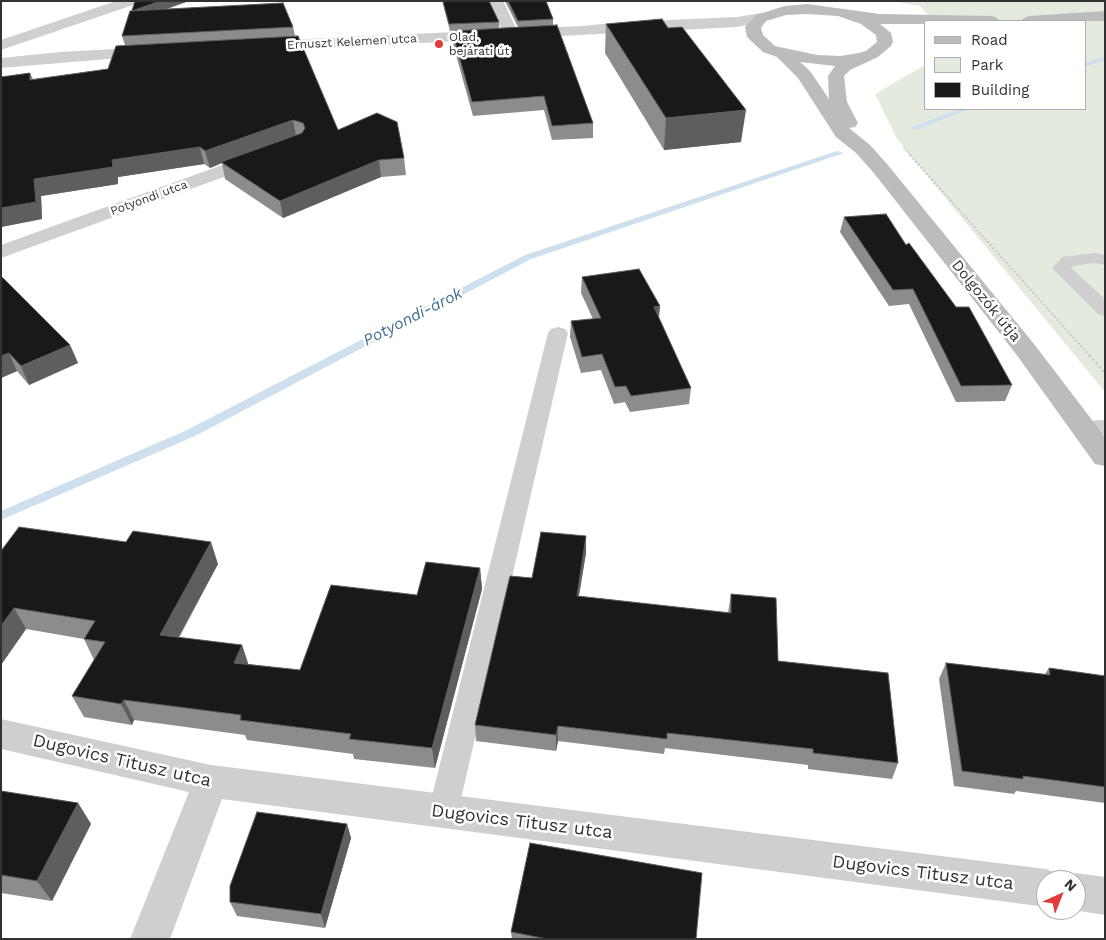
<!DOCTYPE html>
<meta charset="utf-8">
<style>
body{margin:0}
#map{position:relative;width:1106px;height:940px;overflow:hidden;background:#fff;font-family:"Work Sans",sans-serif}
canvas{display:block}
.frame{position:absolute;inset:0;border:2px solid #323232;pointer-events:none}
.legend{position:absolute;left:924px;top:20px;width:162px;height:90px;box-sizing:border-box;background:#fff;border:1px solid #adadad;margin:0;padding:6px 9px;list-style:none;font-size:15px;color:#323232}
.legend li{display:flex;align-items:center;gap:10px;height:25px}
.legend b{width:25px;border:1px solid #adadad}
.north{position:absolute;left:1036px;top:870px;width:50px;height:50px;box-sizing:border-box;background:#fff;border:1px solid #adadad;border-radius:50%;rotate:44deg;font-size:14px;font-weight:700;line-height:20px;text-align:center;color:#323232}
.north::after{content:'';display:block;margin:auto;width:18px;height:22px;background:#e33b3c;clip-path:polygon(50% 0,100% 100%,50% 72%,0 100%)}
</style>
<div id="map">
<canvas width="1106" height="940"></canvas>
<div class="frame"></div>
<ul class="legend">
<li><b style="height:6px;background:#bcbcbc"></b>Road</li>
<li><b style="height:14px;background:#e4ebde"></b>Park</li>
<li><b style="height:14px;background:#191919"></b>Building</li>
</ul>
<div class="north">N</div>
</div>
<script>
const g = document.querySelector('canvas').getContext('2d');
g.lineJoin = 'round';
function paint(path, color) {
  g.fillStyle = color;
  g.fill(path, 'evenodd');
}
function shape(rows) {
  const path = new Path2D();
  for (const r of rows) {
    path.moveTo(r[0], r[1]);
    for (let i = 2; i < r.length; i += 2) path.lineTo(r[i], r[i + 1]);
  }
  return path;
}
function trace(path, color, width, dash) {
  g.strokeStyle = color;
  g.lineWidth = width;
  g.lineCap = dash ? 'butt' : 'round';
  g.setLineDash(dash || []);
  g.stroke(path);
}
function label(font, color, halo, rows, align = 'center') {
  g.font = font + ' "Work Sans",sans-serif';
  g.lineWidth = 5;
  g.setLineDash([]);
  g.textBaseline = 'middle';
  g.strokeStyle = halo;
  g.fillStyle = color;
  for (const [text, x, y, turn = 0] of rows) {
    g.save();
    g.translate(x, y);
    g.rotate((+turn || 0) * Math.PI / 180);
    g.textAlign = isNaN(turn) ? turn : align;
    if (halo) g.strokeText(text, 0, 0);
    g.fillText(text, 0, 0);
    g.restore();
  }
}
const green = shape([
 [892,1,1105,1,1105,392,897,139,875,94,925,65,925,109,1085,109,1085,21,934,21,920,6]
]);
const stream = shape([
 [1105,56,1105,60,1085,67,1085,63,1105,56],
 [959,109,969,109,917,130,910,128,959,109],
 [837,151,844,153,531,259,195,436,1,520,1,511,187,430,525,255,837,151]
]);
const pathFar2 = shape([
 [904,148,911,156]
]);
const pathFar1 = shape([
 [910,155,1090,356]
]);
const path = shape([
 [1089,355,1105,373]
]);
const service = shape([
 [1094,253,1105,255,1105,265,1094,263,1073,266,1071,268,1105,299,1105,316,1098,314,1052,268,1062,257,1094,253],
 [558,327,565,329,568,333,458,812,454,822,443,826,432,822,428,812,548,333,551,329,558,327],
 [1105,420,1105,434,1083,435,1075,433,1072,428,1075,423,1083,421,1105,420]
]);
const minor = shape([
 [116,1,138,1,136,4,1,50,1,40,116,1],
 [488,1,503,1,519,34,517,37,505,37,488,1],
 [258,152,265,154,268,158,265,162,1,258,1,245,258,152],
 [1,719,211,765,1046,869,1060,875,1062,880,1076,873,1105,877,1105,915,1073,910,1076,910,1076,880,1046,880,1046,907,222,799,170,939,130,939,189,792,1,749,1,719]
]);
const tertiary = shape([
 [761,13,766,15,769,18,766,21,737,27,265,51,259,49,257,46,259,43,265,41,582,26,623,22,737,17,761,13],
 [149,47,155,49,157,52,155,55,1,68,1,58,61,52,149,47]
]);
const secondary = shape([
 [807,4,880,14,992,16,997,18,1000,21,925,21,925,24,880,24,891,33,893,42,891,46,878,57,850,70,844,76,847,102,858,123,855,127,849,128,870,145,887,164,1034,344,1105,437,1105,466,1095,464,1016,354,873,172,856,153,836,137,798,78,777,57,763,52,747,37,745,27,756,15,785,6,807,4],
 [807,14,838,16,861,24,876,35,877,42,866,51,859,53,841,56,817,55,775,46,763,35,761,28,766,21,786,15,807,14],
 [800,62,835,66,828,76,829,99,810,71,800,62],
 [1105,11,1105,21,1021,21,1024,18,1029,16,1105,11]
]);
const wall = shape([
 [135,1,189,1,167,9,293,27,295,36,338,130,404,158,406,175,381,177,283,218,225,179,222,163,210,168,204,164,118,177,118,184,41,196,42,219,1,227,1,77,30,73,33,79,108,69,125,45,122,36],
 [505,1,546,1,553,19,553,25,593,123,593,138,552,140,544,110,473,116,453,44,452,31,450,31,444,8,443,2,499,22,499,28,518,27],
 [606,24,741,142,664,150,605,53],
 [844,217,906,245,1012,385,1005,401,956,402,909,304,889,306,840,232],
 [1,276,70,345,78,363,29,385,17,371,1,378],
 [582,277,660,306,659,318,691,388,689,404,630,412,625,402,614,404,601,370,581,373,570,337,571,321,593,319,581,293],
 [586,536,586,553,579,596,728,613,731,594,778,661,898,763,892,779,808,769,808,765,665,748,664,754,558,741,556,751,476,741,475,725,532,578],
 [1,551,218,564,179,638,242,645,248,664,300,670,417,595,480,568,482,589,435,768,354,759,353,754,247,740,245,735,134,720,132,725,84,717,72,696,94,660,84,639,26,629,1,665],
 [946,663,1045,674,1049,668,1105,676,1105,803,1016,791,1014,794,954,786,939,679],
 [1,791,78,803,91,824,52,901,1,893],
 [347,824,351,838,325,928,237,916,230,902],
 [511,932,696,939,512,939]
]);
const shadedWall = shape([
 [160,1,189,1,134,20,132,11],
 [746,110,741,142,664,150,666,118],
 [293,120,296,136,221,162,222,163,210,168,205,151],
 [200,147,204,164,118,177,118,184,41,196,42,219,1,227,1,208,34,179,112,160],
 [379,160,381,177,283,218,280,201],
 [660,306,658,321,654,307],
 [70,345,78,363,29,385,21,366],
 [9,353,17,371,1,378,1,356],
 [586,536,586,553,576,612,577,596],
 [211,542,218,564,168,656,160,635],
 [480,568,482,589,435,768,432,748],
 [14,608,26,629,1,665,1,626],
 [242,645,249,666,234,663],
 [124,700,134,720,132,725,121,704],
 [558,726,558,741,556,751,556,735],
 [78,803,91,824,52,901,37,881],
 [347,824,351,838,325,928,321,914]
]);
const building = shape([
 [135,1,160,1,132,11,135,1],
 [448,1,489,1,499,22,449,24,443,2,448,1],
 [508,1,546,1,553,19,518,21,508,1],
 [283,3,293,27,122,36,130,11,283,3],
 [662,19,668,28,682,27,746,110,666,118,606,24,662,19],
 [557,25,593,123,552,126,544,96,472,102,452,31,557,25],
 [298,36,338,130,377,113,397,122,404,158,379,160,280,201,221,162,302,133,305,128,303,123,293,120,205,151,200,147,112,160,113,167,34,179,36,202,1,208,1,77,30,73,30,80,108,69,116,46,298,36],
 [886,214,906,245,909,243,956,307,969,307,1012,385,961,386,913,289,893,290,844,217,886,214],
 [639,269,660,306,654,307,691,388,631,396,626,386,615,387,602,354,582,357,571,321,601,318,582,277,639,269],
 [1,276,70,345,21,366,9,353,1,356,1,276],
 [19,527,126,542,133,531,211,542,160,635,242,645,234,663,300,670,331,585,417,595,426,562,480,568,432,748,349,739,351,734,240,720,241,715,124,700,121,704,72,696,105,642,84,639,95,621,14,608,1,626,1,551,19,527],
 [541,532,586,536,577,596,731,613,731,594,776,598,778,661,888,673,898,763,813,753,813,749,667,733,667,739,558,726,556,735,475,725,510,576,532,578,541,532],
 [946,663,1050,675,1049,668,1105,676,1105,787,1023,776,1023,779,962,771,946,663],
 [1,791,78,803,37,881,1,875,1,791],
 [257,812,347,824,321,914,230,902,230,886,257,812],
 [530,843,702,873,696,939,547,939,511,932,530,843]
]);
const markers = [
 [439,44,5,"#e33b3c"]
];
const farPoinames = [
 ["Olad,",449,37],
 ["bejárati út",449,51]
];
const farStreetnames = [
 ["Ernuszt Kelemen utca",352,42,-3],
 ["Potyondi utca",149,198,-20]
];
const streetNames = [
 ["Dolgozók útja",986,301,51]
];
const waterNames = [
 ["Potyondi-árok",413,317,-27]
];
const nearStreetnames = [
 ["Dugovics Titusz utca",122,761,13],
 ["Dugovics Titusz utca",522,822,7],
 ["Dugovics Titusz utca",923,873,7]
];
paint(green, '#e4ebde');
paint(stream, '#cedfed');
trace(pathFar2, '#ccc', 2, [1, 1]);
trace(pathFar1, '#ccc', 2.5, [2, 2]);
trace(path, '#ccc', 3, [2.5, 2.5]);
paint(service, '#cfcfcf');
paint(minor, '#cfcfcf');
paint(tertiary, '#cfcfcf');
paint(secondary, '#bcbcbc');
paint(wall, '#8c8c8c');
paint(shadedWall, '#5e5e5e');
paint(building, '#191919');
trace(building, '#5e5e5e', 1);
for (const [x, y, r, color] of markers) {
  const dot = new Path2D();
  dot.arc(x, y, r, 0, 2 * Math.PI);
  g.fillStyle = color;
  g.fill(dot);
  trace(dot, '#fff', 2);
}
label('12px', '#323232', '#fff', farPoinames, 'left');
label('12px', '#323232', '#fff', farStreetnames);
label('15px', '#323232', '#fff', streetNames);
label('italic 16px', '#406e94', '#fff', waterNames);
label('18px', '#323232', '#fff', nearStreetnames);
</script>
